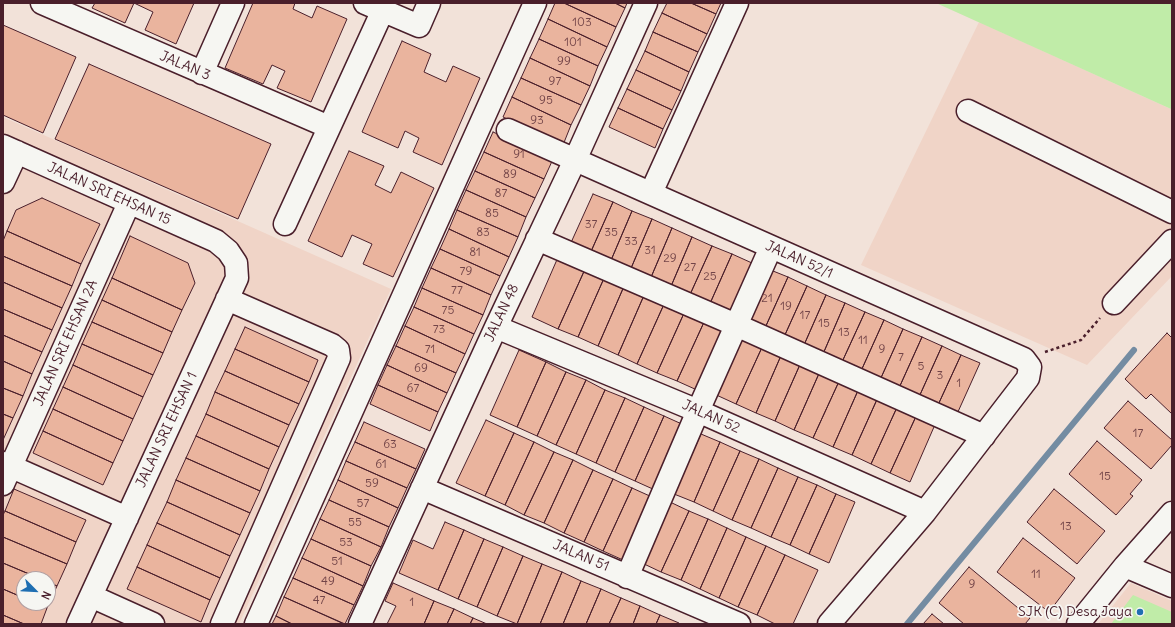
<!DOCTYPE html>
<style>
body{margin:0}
#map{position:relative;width:1175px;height:627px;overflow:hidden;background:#f2e2d9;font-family:Delius,sans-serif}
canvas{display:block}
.frame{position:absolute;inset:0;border:4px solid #4a1f2b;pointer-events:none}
.north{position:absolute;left:16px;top:571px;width:40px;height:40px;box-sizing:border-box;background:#f6f6f2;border:1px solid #b1a0a2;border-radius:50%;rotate:114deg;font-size:11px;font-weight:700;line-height:16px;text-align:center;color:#4a1f2b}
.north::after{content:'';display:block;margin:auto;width:14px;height:18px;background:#1f6fb2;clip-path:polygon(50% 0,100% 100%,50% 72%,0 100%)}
</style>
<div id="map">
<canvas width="1175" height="627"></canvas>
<div class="frame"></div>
<div class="north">N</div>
</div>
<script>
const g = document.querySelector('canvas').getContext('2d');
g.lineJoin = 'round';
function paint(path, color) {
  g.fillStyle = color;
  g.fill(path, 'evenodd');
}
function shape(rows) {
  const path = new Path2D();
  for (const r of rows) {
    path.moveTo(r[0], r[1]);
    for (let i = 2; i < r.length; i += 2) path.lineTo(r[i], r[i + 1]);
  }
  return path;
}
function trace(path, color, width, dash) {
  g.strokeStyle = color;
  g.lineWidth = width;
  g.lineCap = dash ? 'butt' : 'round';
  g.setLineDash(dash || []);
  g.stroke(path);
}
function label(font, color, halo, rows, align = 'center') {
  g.font = font + ' Delius,sans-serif';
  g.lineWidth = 3.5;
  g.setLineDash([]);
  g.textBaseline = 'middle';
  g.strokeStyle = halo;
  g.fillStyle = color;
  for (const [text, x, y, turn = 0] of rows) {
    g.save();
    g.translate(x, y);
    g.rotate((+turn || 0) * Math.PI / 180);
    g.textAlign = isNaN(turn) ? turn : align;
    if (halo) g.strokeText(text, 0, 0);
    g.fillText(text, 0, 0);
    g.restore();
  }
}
const built = shape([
 [979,22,1171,109,1172,107,1172,276,1087,365,861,265],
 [3,117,391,289,239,624,3,624],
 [24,579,48,579,48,603,24,603],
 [1131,583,1172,601,1172,624,1098,624]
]);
const green = shape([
 [936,3,1172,3,1172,107,1171,109],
 [1133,595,1172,612,1172,624,1111,624]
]);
const stream = shape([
 [907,624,1134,350]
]);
const building = shape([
 [95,3,194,3,176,44,145,30,153,12,134,3,125,23,92,8,95,3],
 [253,3,295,3,293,9,312,18,317,6,347,19,311,102,277,88,285,71,272,65,263,84,225,68,253,3],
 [555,3,564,3,616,27,607,47,548,19,555,3],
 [564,3,615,3,625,8,616,27,564,3],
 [615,3,627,3,625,8,615,3],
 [667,3,691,3,716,14,707,34,662,13,667,3],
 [691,3,721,3,716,14,691,3],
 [662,13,707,34,698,52,653,32,662,13],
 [548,19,607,47,598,66,539,39,548,19],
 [3,25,76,57,43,133,3,115,3,25],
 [653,32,698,52,689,72,645,51,653,32],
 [539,39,598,66,590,86,530,58,539,39],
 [402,41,431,54,424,72,446,82,453,66,480,78,442,165,413,152,419,138,405,131,398,148,362,132,402,41],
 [645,51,689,72,681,91,636,70,645,51],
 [530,58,590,86,581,105,521,78,530,58],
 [89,64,271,144,238,219,55,139,89,64],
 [636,70,681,91,672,110,627,89,636,70],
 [521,78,581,105,571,125,512,97,521,78],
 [627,89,672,110,663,129,618,108,627,89],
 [512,97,571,125,563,145,503,117,512,97],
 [618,108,663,129,655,148,609,127,618,108],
 [493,132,553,159,544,179,484,152,493,132],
 [349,151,384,166,375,185,391,193,401,172,434,188,393,277,363,264,372,244,352,235,342,257,308,241,349,151],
 [484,152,544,179,535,198,475,171,484,152],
 [475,171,535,198,526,217,466,190,475,171],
 [466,190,526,217,518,237,457,210,466,190],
 [593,194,613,202,589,256,569,247,593,194],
 [42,198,100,224,81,264,7,231,16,210,42,198],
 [613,202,632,211,609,265,589,256,613,202],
 [457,210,518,237,509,257,449,229,457,210],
 [632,211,652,219,629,273,609,265,632,211],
 [652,219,672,228,649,282,629,273,652,219],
 [672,228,692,237,669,291,649,282,672,228],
 [449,229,509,257,500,276,440,249,449,229],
 [7,231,81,264,72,286,3,256,3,241,7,231],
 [130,236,188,263,195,283,182,310,112,278,130,236],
 [692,237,712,246,688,299,669,291,692,237],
 [712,246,732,254,708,308,688,299,712,246],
 [440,249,500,276,491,295,431,268,440,249],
 [732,254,752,263,728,316,708,308,732,254],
 [559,255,586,267,558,329,532,317,559,255],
 [3,256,72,286,62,308,3,282,3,256],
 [586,267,605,276,578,337,558,329,586,267],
 [431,268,491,295,483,315,422,288,431,268],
 [768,269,788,277,765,328,746,320,768,269],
 [605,276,625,284,598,346,578,337,605,276],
 [788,277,807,286,784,337,765,328,788,277],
 [112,278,182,310,172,332,102,300,112,278],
 [3,282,62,308,52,330,3,309,3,282],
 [625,284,645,293,618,355,598,346,625,284],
 [807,286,826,295,804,345,784,337,807,286],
 [422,288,483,315,474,334,414,307,422,288],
 [645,293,665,302,637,364,618,355,645,293],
 [826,295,845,303,823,354,804,345,826,295],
 [102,300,172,332,163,353,92,322,102,300],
 [665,302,685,311,657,373,637,364,665,302],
 [845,303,865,312,842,362,823,354,845,303],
 [414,307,474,334,465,354,405,326,414,307],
 [3,309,52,330,42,352,3,335,3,309],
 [685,311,705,320,677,381,657,373,685,311],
 [865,312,884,320,861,371,842,362,865,312],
 [705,320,724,329,697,390,677,381,705,320],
 [884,320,903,329,880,380,861,371,884,320],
 [92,322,163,353,153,375,82,344,92,322],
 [405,326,465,354,456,373,396,346,405,326],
 [245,327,318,360,309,382,235,349,245,327],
 [903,329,922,337,899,388,880,380,903,329],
 [739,332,764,343,736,404,712,393,739,332],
 [1167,333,1172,338,1172,414,1151,394,1146,399,1125,379,1167,333],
 [3,335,42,352,32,374,3,361,3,335],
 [922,337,942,346,919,397,899,388,922,337],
 [764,343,783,351,756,413,736,404,764,343],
 [82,344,153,375,143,397,73,365,82,344],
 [396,346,456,373,447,393,387,365,396,346],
 [942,346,961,355,938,405,919,397,942,346],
 [235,349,309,382,299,404,225,371,235,349],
 [519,350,546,362,517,427,490,415,519,350],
 [783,351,802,360,775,421,756,413,783,351],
 [961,355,980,363,957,414,938,405,961,355],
 [802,360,821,369,794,430,775,421,802,360],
 [3,361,32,374,23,396,3,388,3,361],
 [546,362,566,372,537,436,517,427,546,362],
 [73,365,143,397,133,419,63,387,73,365],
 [387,365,447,393,438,412,378,385,387,365],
 [821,369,841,377,813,438,794,430,821,369],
 [225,371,299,404,289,425,215,392,225,371],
 [566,372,586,380,556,445,537,436,566,372],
 [841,377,860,386,833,447,813,438,841,377],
 [586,380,605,390,576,454,556,445,586,380],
 [378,385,438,412,430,431,370,404,378,385],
 [860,386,879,395,852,455,833,447,860,386],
 [63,387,133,419,123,441,53,409,63,387],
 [3,388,23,396,13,418,3,414,3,388],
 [605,390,625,398,596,463,576,454,605,390],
 [215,392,289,425,279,447,206,414,215,392],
 [879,395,899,403,871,464,852,455,879,395],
 [625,398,644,407,615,472,596,463,625,398],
 [1128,401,1172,440,1172,445,1151,469,1104,428,1128,401],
 [899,403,918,412,890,473,871,464,899,403],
 [644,407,664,416,635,481,615,472,644,407],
 [53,409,123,441,113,463,43,431,53,409],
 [918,412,937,420,910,482,890,473,918,412],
 [3,414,13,418,3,440,3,414],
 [206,414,279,447,269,469,196,436,206,414],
 [664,416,684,425,655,490,635,481,664,416],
 [486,420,514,433,485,496,456,483,486,420],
 [364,422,425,449,416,469,355,442,364,422],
 [43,431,113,463,103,485,33,453,43,431],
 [514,433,534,442,505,505,485,496,514,433],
 [701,434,720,442,694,502,674,494,701,434],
 [196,436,269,469,260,491,186,458,196,436],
 [1097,441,1142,480,1130,494,1133,496,1116,515,1069,474,1097,441],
 [355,442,416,469,407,488,346,461,355,442],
 [534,442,554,452,524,515,505,505,534,442],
 [720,442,740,451,713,511,694,502,720,442],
 [740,451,759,459,732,520,713,511,740,451],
 [554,452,573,460,544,523,524,515,554,452],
 [186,458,260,491,250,513,176,480,186,458],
 [759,459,778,468,751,528,732,520,759,459],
 [573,460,593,470,564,533,544,523,573,460],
 [346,461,407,488,398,508,338,480,346,461],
 [778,468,798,477,771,537,751,528,778,468],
 [593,470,613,479,584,542,564,533,593,470],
 [798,477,817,485,790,545,771,537,798,477],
 [613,479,632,488,603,551,584,542,613,479],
 [176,480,250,513,240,535,167,502,176,480],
 [338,480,398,508,389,527,329,500,338,480],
 [817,485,836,494,809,554,790,545,817,485],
 [632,488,652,497,623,560,603,551,632,488],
 [14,489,86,520,76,542,5,511,14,489],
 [1054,489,1105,531,1077,564,1027,522,1054,489],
 [836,494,855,502,829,563,809,554,836,494],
 [329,500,389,527,381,547,320,519,329,500],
 [167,502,240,535,230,556,157,523,167,502],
 [670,502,689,511,661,572,642,563,670,502],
 [5,511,76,542,67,564,3,537,3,515,5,511],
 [689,511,708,519,681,580,661,572,689,511],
 [320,519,381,547,371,566,311,539,320,519],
 [708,519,727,528,700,589,681,580,708,519],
 [445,522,464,530,438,590,399,573,413,540,433,549,445,522],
 [157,523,230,556,220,578,147,545,157,523],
 [727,528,746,537,719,598,700,589,727,528],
 [464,530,484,539,458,599,438,590,464,530],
 [3,537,67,564,57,586,48,582,48,579,41,579,3,563,3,537],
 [746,537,766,546,738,607,719,598,746,537],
 [1023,538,1075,578,1049,612,997,572,1023,538],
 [311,539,371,566,363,586,302,558,311,539],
 [484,539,503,547,477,607,458,599,484,539],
 [147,545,220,578,210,600,137,567,147,545],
 [766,546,785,555,757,615,738,607,766,546],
 [503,547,523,556,497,616,477,607,503,547],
 [785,555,818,570,793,624,775,624,757,615,785,555],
 [523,556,542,564,517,624,497,616,523,556],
 [302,558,363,586,354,605,293,578,302,558],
 [3,563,41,579,24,579,24,598,3,589,3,563],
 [542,564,562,572,540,624,517,624,542,564],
 [137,567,210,600,201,622,127,589,137,567],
 [969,567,1030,618,1025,624,964,624,939,603,969,567],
 [562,572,581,581,563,624,540,624,562,572],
 [293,578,354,605,345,624,284,597,293,578],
 [581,581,601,589,586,624,563,624,581,581],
 [48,582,57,586,47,608,36,603,48,603,48,582],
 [393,583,434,601,424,624,387,624,396,606,385,601,393,583],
 [3,589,24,598,24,603,36,603,47,608,41,624,24,624,3,615,3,589],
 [601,589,621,598,609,624,586,624,601,589],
 [284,597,344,624,292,624,276,616,284,597],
 [621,598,640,606,633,624,609,624,621,598],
 [434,601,454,609,447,624,424,624,434,601],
 [640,606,660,615,656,624,633,624,640,606],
 [454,609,473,618,470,624,447,624,454,609],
 [932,614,944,624,923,624,932,614],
 [3,615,24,624,3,624,3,615],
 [660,615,679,623,679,624,656,624,660,615],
 [276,616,292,624,272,624,276,616],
 [473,618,487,624,470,624,473,618]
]);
const path = shape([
 [1045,352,1081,340,1100,318]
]);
const minor = shape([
 [42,3,329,127],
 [365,3,419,26,429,3],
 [202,73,233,3],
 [968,111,1172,212],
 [508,130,1024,359,1030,367,1028,378,925,512,829,624],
 [3,146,216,241,228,251,236,263,237,278,78,624],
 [3,182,17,152],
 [651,193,737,3],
 [285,224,383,10],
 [537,239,736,325,984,436],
 [1114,303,1172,241],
 [496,327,698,411,925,512],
 [3,463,127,518],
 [3,484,129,203],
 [422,488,739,624],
 [1125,566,1172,586],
 [627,577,698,411,771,247],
 [91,596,153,624],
 [222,624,339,358,338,350,332,345,227,299],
 [256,624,535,3],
 [360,624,496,327,575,160,646,3],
 [1078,624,1125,566,1172,513]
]);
const markers = [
 [1140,612,4,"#1f6fb2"]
];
const numberNames = [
 ["103",582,23],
 ["101",573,43],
 ["99",564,62],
 ["97",555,82],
 ["95",546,101],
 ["93",537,121],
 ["91",519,155],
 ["89",510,175],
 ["87",501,194],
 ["85",492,214],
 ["37",591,225],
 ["83",483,233],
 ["35",611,233],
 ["33",631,242],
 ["31",650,251],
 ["81",475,253],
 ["29",670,259],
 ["27",690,268],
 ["79",466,272],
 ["25",710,277],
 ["77",457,291],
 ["21",767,299],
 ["19",786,307],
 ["75",448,311],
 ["17",805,316],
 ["15",824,324],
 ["73",439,330],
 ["13",844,333],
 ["11",863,341],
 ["71",430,350],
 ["9",882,350],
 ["7",901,358],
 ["5",921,367],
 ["69",421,369],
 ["3",940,376],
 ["1",959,384],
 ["67",413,389],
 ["17",1138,434],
 ["63",390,445],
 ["61",381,465],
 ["15",1105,477],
 ["59",372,484],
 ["57",363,504],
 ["55",355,523],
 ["13",1066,527],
 ["53",346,543],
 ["51",337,562],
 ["11",1036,575],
 ["49",328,582],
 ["9",972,585],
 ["47",319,601],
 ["1",412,603]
];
const streetNames = [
 ["JALAN 3",185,66,23],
 ["JALAN SRI EHSAN 15",109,194,24],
 ["JALAN 52/1",799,260,24],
 ["JALAN 48",502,313,-65],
 ["JALAN SRI EHSAN 2A",66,343,-66],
 ["JALAN 52",711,417,24],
 ["JALAN SRI EHSAN 1",167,430,-65],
 ["JALAN 51",581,556,23]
];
const poiNames = [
 ["SJK (C) Desa Jaya",1132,612]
];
paint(built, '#f0d4c7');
paint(green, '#c0eca8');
trace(stream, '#748ca2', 6);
paint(building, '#eab49e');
trace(building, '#4a1f2b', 1);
trace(minor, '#4a1f2b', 25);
trace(path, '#4a1f2b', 2.5, [3, 3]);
trace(minor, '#f6f6f2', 22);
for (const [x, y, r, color] of markers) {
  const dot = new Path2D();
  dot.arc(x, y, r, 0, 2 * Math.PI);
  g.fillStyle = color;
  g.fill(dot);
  trace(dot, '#f6f6f2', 1.5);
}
label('12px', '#724448', null, numberNames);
label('14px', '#4a1f2b', '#f6f6f2', streetNames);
label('14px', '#4a1f2b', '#f6f6f2', poiNames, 'right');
</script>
